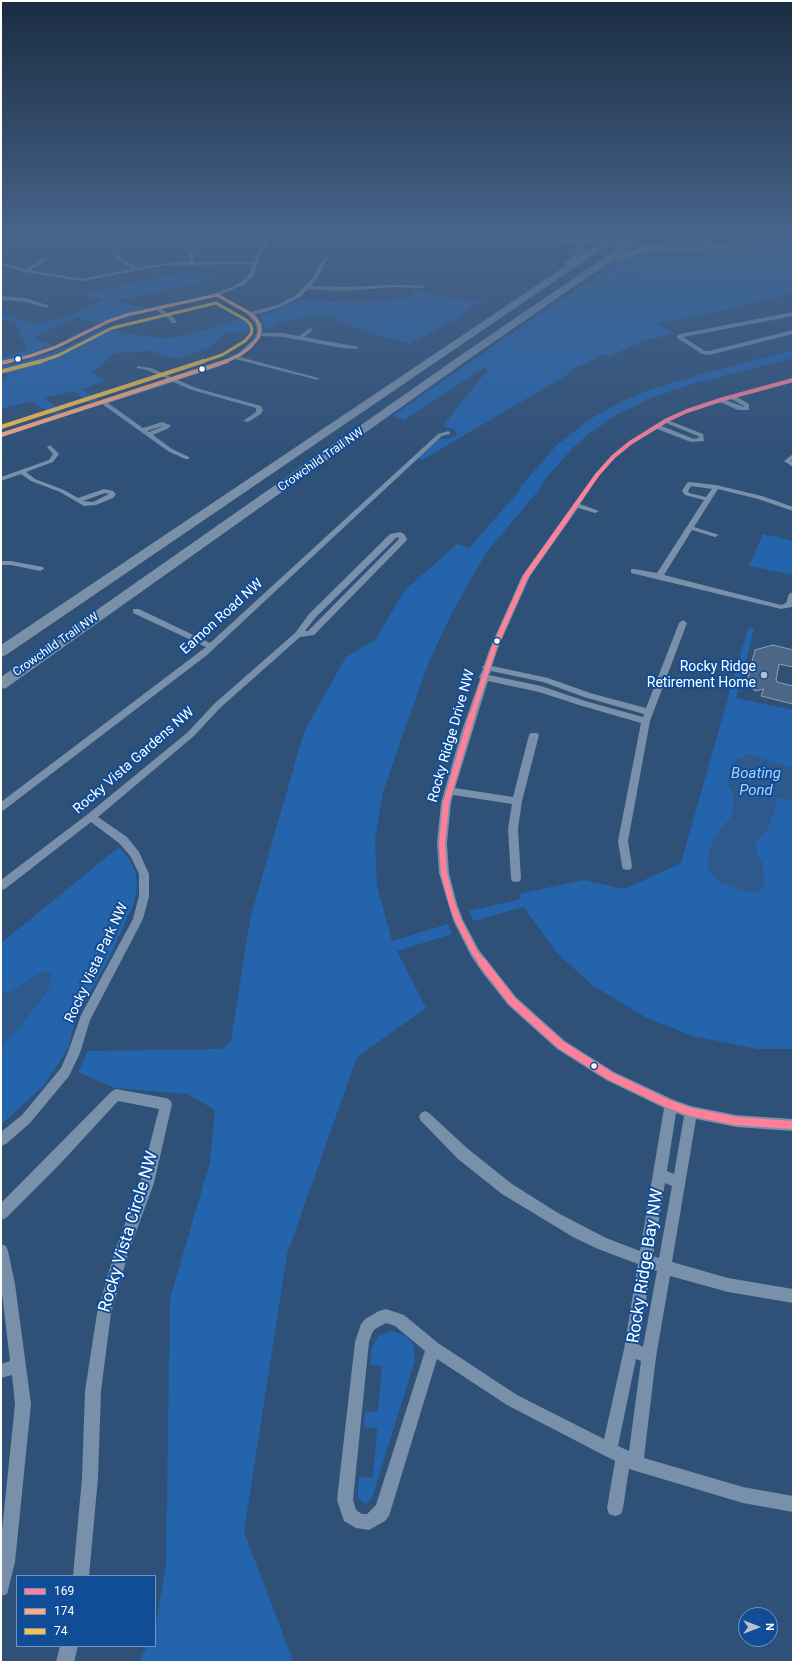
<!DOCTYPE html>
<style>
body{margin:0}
#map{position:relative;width:794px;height:1663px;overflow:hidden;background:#2f5077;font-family:Roboto,sans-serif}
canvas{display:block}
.frame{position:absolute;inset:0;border:2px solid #fff;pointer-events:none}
.legend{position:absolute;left:16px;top:1575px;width:140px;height:72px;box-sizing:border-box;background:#104d96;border:1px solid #7094c0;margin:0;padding:5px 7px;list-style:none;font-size:12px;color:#fff}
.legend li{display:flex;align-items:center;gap:8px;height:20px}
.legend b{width:20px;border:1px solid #7094c0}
.north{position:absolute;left:738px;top:1607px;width:40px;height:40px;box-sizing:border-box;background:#104d96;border:1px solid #7094c0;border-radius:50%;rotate:90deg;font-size:11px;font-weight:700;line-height:16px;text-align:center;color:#fff}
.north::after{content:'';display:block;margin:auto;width:14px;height:18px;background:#b6c2cf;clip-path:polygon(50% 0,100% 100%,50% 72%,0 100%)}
</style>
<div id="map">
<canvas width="794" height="1663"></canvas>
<div class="frame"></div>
<ul class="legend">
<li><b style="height:5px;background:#ff8098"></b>169</li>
<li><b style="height:5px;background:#ffa980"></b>174</li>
<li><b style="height:5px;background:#fbc046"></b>74</li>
</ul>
<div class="north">N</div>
</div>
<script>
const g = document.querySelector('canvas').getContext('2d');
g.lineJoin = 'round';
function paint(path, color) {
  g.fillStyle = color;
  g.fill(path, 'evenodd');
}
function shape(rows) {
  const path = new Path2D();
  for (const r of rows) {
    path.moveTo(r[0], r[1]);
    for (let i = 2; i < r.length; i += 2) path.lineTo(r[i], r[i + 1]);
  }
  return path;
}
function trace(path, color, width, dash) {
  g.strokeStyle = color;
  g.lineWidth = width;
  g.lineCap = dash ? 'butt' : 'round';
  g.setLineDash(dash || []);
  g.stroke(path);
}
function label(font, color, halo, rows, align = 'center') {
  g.font = font + ' Roboto,sans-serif';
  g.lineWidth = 4;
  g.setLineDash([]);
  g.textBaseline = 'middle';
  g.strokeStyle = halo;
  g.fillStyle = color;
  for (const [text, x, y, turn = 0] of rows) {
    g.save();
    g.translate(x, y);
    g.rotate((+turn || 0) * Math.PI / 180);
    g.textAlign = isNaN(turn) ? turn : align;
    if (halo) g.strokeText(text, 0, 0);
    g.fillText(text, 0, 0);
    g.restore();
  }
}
const green = shape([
 [793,239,793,293,735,308,657,324,676,334,667,335,644,341,609,356,603,354,587,363,574,368,572,372,422,460,418,458,438,440,454,437,457,434,455,430,443,426,488,369,484,368,404,420,392,416,545,310,633,254,656,250,715,250],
 [178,274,215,274,208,280,195,284,114,301,147,308,126,313,97,323,77,317,34,337,53,345,35,353,1,361,1,357,28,350,15,322,1,318,1,314,36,324,64,318,103,300,83,296,83,294,146,280],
 [414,290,426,292,437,297,480,300,459,318,409,344,359,329,334,318,319,315,284,321,267,331,260,316,282,308,298,300,352,303,385,301,391,299,414,298],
 [245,317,251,324,252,331,224,333,210,347,177,359,150,351,114,353,100,367,91,371,105,381,82,389,98,400,90,403,74,391,45,398,63,412,54,415,32,401,1,409,1,379,8,376,1,367,51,353,75,343,105,327,123,333,162,338,184,336],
 [793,350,793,358,689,385,649,399,618,414,587,435,572,449,545,479,538,491,486,553,453,611,430,659,403,734,383,792,375,839,377,886,392,941,448,924,452,934,397,951,426,1008,357,1057,287,1254,244,1532,292,1658,292,1662,139,1662,147,1646,155,1646,155,1628,166,1565,170,1299,210,1162,215,1110,187,1094,115,1088,78,1072,88,1051,222,1049,231,1041,250,919,304,732,346,657,375,640,405,590,457,544,469,548,522,488,520,487,557,445,590,419,623,401,654,388,701,374],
 [763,534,793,541,793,575,749,566],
 [748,628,754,629,736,698,793,710,793,1049,758,1049,693,1036,645,1017,592,985,556,952,524,907,473,921,469,911,521,899,519,894,583,880,625,889,681,863],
 [119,847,131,862,136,874,137,888,134,903,107,963,79,1012,71,1035,69,1047,44,1085,1,1125,1,943],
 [391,1331,402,1334,411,1341,414,1347,415,1360,372,1498,367,1503,364,1503,359,1499,358,1495,359,1477,373,1478,377,1428,364,1427,365,1411,378,1412,382,1366,370,1365,372,1347,379,1336]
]);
const water = shape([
 [749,754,793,768,793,802,785,798,776,799,777,804,767,830,755,844,758,857,762,862,765,881,760,891,744,892,717,881,709,870,707,861,713,838,731,817,734,796,727,782,731,767,737,758,743,758,744,756],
 [44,971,52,973,48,991,16,1032,1,1047,1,992,8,992]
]);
const stream = shape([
 [579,290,589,291,608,276,639,274,680,267,684,256],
 [400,302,450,301,481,304,503,282,516,282]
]);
const building = shape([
 [773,645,793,650,793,667,779,664,776,680,777,682,793,686,793,704,761,696,764,689,755,691,747,682,755,650,773,645]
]);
const street = shape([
 [267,236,271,236,267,246,262,251,253,276,245,284,220,295,251,312,277,305,296,295,312,279,324,258,326,257,328,258,316,280,311,286,345,287,393,285,424,286,426,287,424,288,393,287,345,291,308,289,300,297,281,307,254,315,262,324,262,333,283,333,299,336,310,328,313,330,304,337,359,347,356,349,342,348,283,337,261,336,252,348,240,357,318,378,318,380,235,359,217,367,178,380,196,388,261,406,263,410,261,414,248,422,243,421,256,412,256,408,192,390,173,382,108,403,143,428,162,422,170,425,171,426,167,429,153,435,172,449,189,457,189,459,185,459,168,451,102,404,1,437,1,433,168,379,147,370,137,368,137,366,151,368,173,378,213,365,239,353,255,338,257,331,256,324,246,313,215,296,161,309,172,316,177,322,176,323,172,323,168,318,156,310,128,316,111,322,58,348,32,357,1,365,1,361,28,355,54,346,107,320,127,313,207,296,230,288,241,282,249,274,253,264,166,265,82,281,25,272,1,265,1,263,25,269,45,258,47,260,30,270,82,279,132,269,113,256,115,254,137,268,166,263,189,262,189,252,191,251,193,252,193,262,254,262,258,251,263,245,267,236],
 [162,426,163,426,149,432,147,431,162,426],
 [723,236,730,236,746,243,742,244,723,236],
 [1,296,25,298,50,306,47,308,25,302,1,300,1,296],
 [793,312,793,316,683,337,705,351,709,351,793,330,793,334,709,355,702,354,677,338,678,335,680,334,793,312],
 [793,378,793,382,737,397,749,404,749,410,738,410,720,402,689,412,670,421,703,434,704,441,691,442,657,429,632,444,615,458,599,476,580,504,599,511,595,513,578,508,530,576,498,648,492,666,548,678,590,693,646,708,679,623,683,620,687,623,650,721,628,841,632,866,631,869,627,870,623,869,622,866,618,841,641,723,579,705,539,692,488,681,455,788,513,797,529,735,531,733,537,733,539,735,522,801,518,829,521,878,520,881,516,882,512,881,511,878,508,829,512,804,453,795,451,803,447,843,449,873,457,904,463,920,479,950,516,997,565,1041,614,1072,674,1100,691,1106,736,1115,793,1119,793,1131,736,1127,696,1119,672,1262,728,1278,793,1289,793,1303,728,1292,670,1276,656,1357,644,1458,743,1487,793,1496,793,1512,743,1503,629,1469,623,1508,621,1514,615,1516,609,1514,607,1508,615,1461,507,1405,437,1359,389,1516,385,1521,369,1530,356,1528,344,1521,337,1500,355,1342,361,1324,365,1319,379,1311,386,1309,404,1315,438,1343,517,1395,604,1439,624,1349,638,1264,598,1249,573,1237,502,1194,458,1159,421,1121,419,1117,421,1113,425,1111,429,1113,468,1149,512,1184,558,1213,606,1238,640,1251,664,1108,606,1080,557,1049,508,1005,482,972,471,956,453,920,439,873,437,843,441,803,461,733,480,679,479,677,483,669,482,667,484,665,490,648,522,576,595,474,611,456,628,442,665,419,685,410,718,399,793,378],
 [731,399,744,406,744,407,726,400,731,399],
 [666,423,698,436,699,438,694,439,662,426,666,423],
 [491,671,543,682,584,697,644,714,643,717,585,701,541,686,489,675,491,671],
 [676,1113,684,1116,674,1174,667,1171,676,1113],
 [665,1183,672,1186,659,1258,653,1256,665,1183],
 [651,1269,657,1271,643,1347,639,1345,651,1269],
 [386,1323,395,1326,425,1351,376,1505,367,1514,362,1514,356,1510,353,1500,369,1342,372,1333,375,1329,386,1323],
 [636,1359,641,1361,629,1451,618,1446,636,1359],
 [448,431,450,432,450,434,442,436,207,655,4,810,1,811,1,802,206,647,133,613,133,609,139,609,210,643,438,434,448,431],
 [50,445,59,454,53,462,26,472,35,479,64,490,78,498,104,489,113,491,116,494,113,498,96,505,84,506,60,492,31,481,21,474,1,481,1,477,49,460,53,454,47,447,50,445],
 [105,493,109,494,93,502,83,501,105,493],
 [793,454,793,459,791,461,793,462,793,467,784,461,793,454],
 [689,482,716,485,762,496,793,507,793,511,758,499,718,489,694,527,719,535,715,537,692,530,664,575,781,605,786,603,789,594,793,592,792,607,781,609,631,573,631,569,634,569,657,573,704,500,685,495,682,491,687,483,689,482],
 [691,486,712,489,706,497,689,493,688,491,691,486],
 [400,532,404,534,407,539,406,541,314,635,300,637,220,708,194,736,98,817,127,837,139,852,149,874,149,896,143,919,90,1020,80,1053,69,1076,30,1123,6,1144,1,1146,1,1132,22,1115,61,1068,68,1052,81,1015,133,919,139,896,139,874,131,857,119,843,91,822,5,889,1,890,1,880,88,814,188,732,214,704,295,633,309,614,390,534,400,532],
 [398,537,399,539,308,631,305,631,315,618,396,538,398,537],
 [1,561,11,561,43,567,44,569,40,571,11,565,1,565,1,561],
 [116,1089,166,1098,170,1100,172,1104,154,1183,129,1251,111,1313,101,1391,98,1478,89,1576,73,1576,82,1478,85,1391,97,1313,115,1251,140,1183,159,1109,118,1101,60,1164,6,1218,1,1220,1,1203,112,1091,116,1089],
 [1,1244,6,1246,8,1251,15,1284,31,1404,15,1562,7,1594,1,1596,1,1540,15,1404,12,1375,1,1378,1,1364,10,1361,1,1285,1,1244],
 [60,1646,78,1646,74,1662,56,1662,60,1646]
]);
const secondary = shape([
 [244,236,258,236,264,241,261,243,244,236],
 [416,236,553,236,677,247,705,246,785,236,793,236,793,239,705,250,677,251,541,239,419,238,416,236]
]);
const primary = shape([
 [622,236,629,236,626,240,629,242,636,236,644,236,629,247,620,242,619,240,622,236],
 [672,236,682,236,710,241,713,243,710,245,687,242,672,236]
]);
const highway = shape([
 [550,236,576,240,584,245,586,250,585,253,605,240,608,240,612,242,6,655,1,657,1,645,567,265,564,263,577,253,577,248,570,244,550,240,550,236],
 [626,243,632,243,633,245,619,256,638,248,664,246,668,248,664,250,640,253,618,262,614,259,469,359,6,688,1,689,1,677,461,355,626,243]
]);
const bus1Far3 = shape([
 [566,519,597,475,613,457,630,443,667,420,687,411,720,400,793,380]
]);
const bus1Far2 = shape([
 [472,716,494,648,526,576,567,518]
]);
const bus1Far1 = shape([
 [472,715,446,803,442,843,444,873,452,904,458,920,475,953,483,963]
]);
const bus1 = shape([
 [482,962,512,1001,561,1045,610,1076,671,1105,691,1112,736,1121,793,1125]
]);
const bus2Far1 = shape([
 [6,362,30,356,56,347,109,321,127,315,217,295,251,314,257,320,260,329,258,338,250,347,241,354,225,362]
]);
const bus2 = shape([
 [1,363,10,361],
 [1,435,227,361]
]);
const bus3Far1 = shape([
 [39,362,59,355,112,328,216,303,246,320,250,324,252,329,251,334,245,341,222,355,201,362]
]);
const bus3 = shape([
 [3,371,42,361],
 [1,427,204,361]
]);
const markers = [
 [18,359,3.5,"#fff"],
 [202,369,3.5,"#fff"],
 [497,641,3.5,"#fff"],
 [764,675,4,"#b6c2cf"],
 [594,1066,3.5,"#fff"]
];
const farStreetnames = [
 ["Crowchild Trail NW",321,460,-35],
 ["Crowchild Trail NW",56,645,-35]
];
const streetNames = [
 ["Eamon Road NW",222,617,-42],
 ["Rocky Ridge Drive NW",452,736,-74],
 ["Rocky Vista Gardens NW",134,761,-41],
 ["Rocky Vista Park NW",97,963,-65]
];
const poiNames = [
 ["Rocky Ridge",756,667],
 ["Retirement Home",756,683]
];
const waterNames = [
 ["Boating",756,774],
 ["Pond",756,791]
];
const nearStreetnames = [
 ["Rocky Vista Circle NW",129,1232,-73],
 ["Rocky Ridge Bay NW",646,1266,-81]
];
paint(green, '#2464ad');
paint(water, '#2d598d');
trace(stream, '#2d598d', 1.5);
paint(building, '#4c6786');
trace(building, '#8ca0b7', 1);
paint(street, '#7890a9');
paint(secondary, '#738ba6');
paint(primary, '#768ca7');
paint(highway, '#7a90a9');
trace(bus1Far3, '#ff8098', 4);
trace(bus1Far2, '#ff8098', 5);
trace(bus1Far1, '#ff8098', 6);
trace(bus1, '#ff8098', 8);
trace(bus2Far1, '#ffa980', 3);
trace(bus2, '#ffa980', 4);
trace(bus3Far1, '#fbc046', 3);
trace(bus3, '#fbc046', 4);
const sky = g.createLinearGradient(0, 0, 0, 469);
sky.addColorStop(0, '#1a2c41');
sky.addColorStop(0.5, '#47648a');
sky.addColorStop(1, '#47648a00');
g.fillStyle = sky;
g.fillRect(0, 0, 794, 469);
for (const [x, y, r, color] of markers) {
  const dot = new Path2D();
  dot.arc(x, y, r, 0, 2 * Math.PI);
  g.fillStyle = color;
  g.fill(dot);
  trace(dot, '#104d96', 1.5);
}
label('12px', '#fff', '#104d96', farStreetnames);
label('14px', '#fff', '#104d96', streetNames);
label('14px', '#fff', '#104d96', poiNames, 'right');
label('italic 15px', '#abd1fa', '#104d96', waterNames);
label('17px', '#fff', '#104d96', nearStreetnames);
</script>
